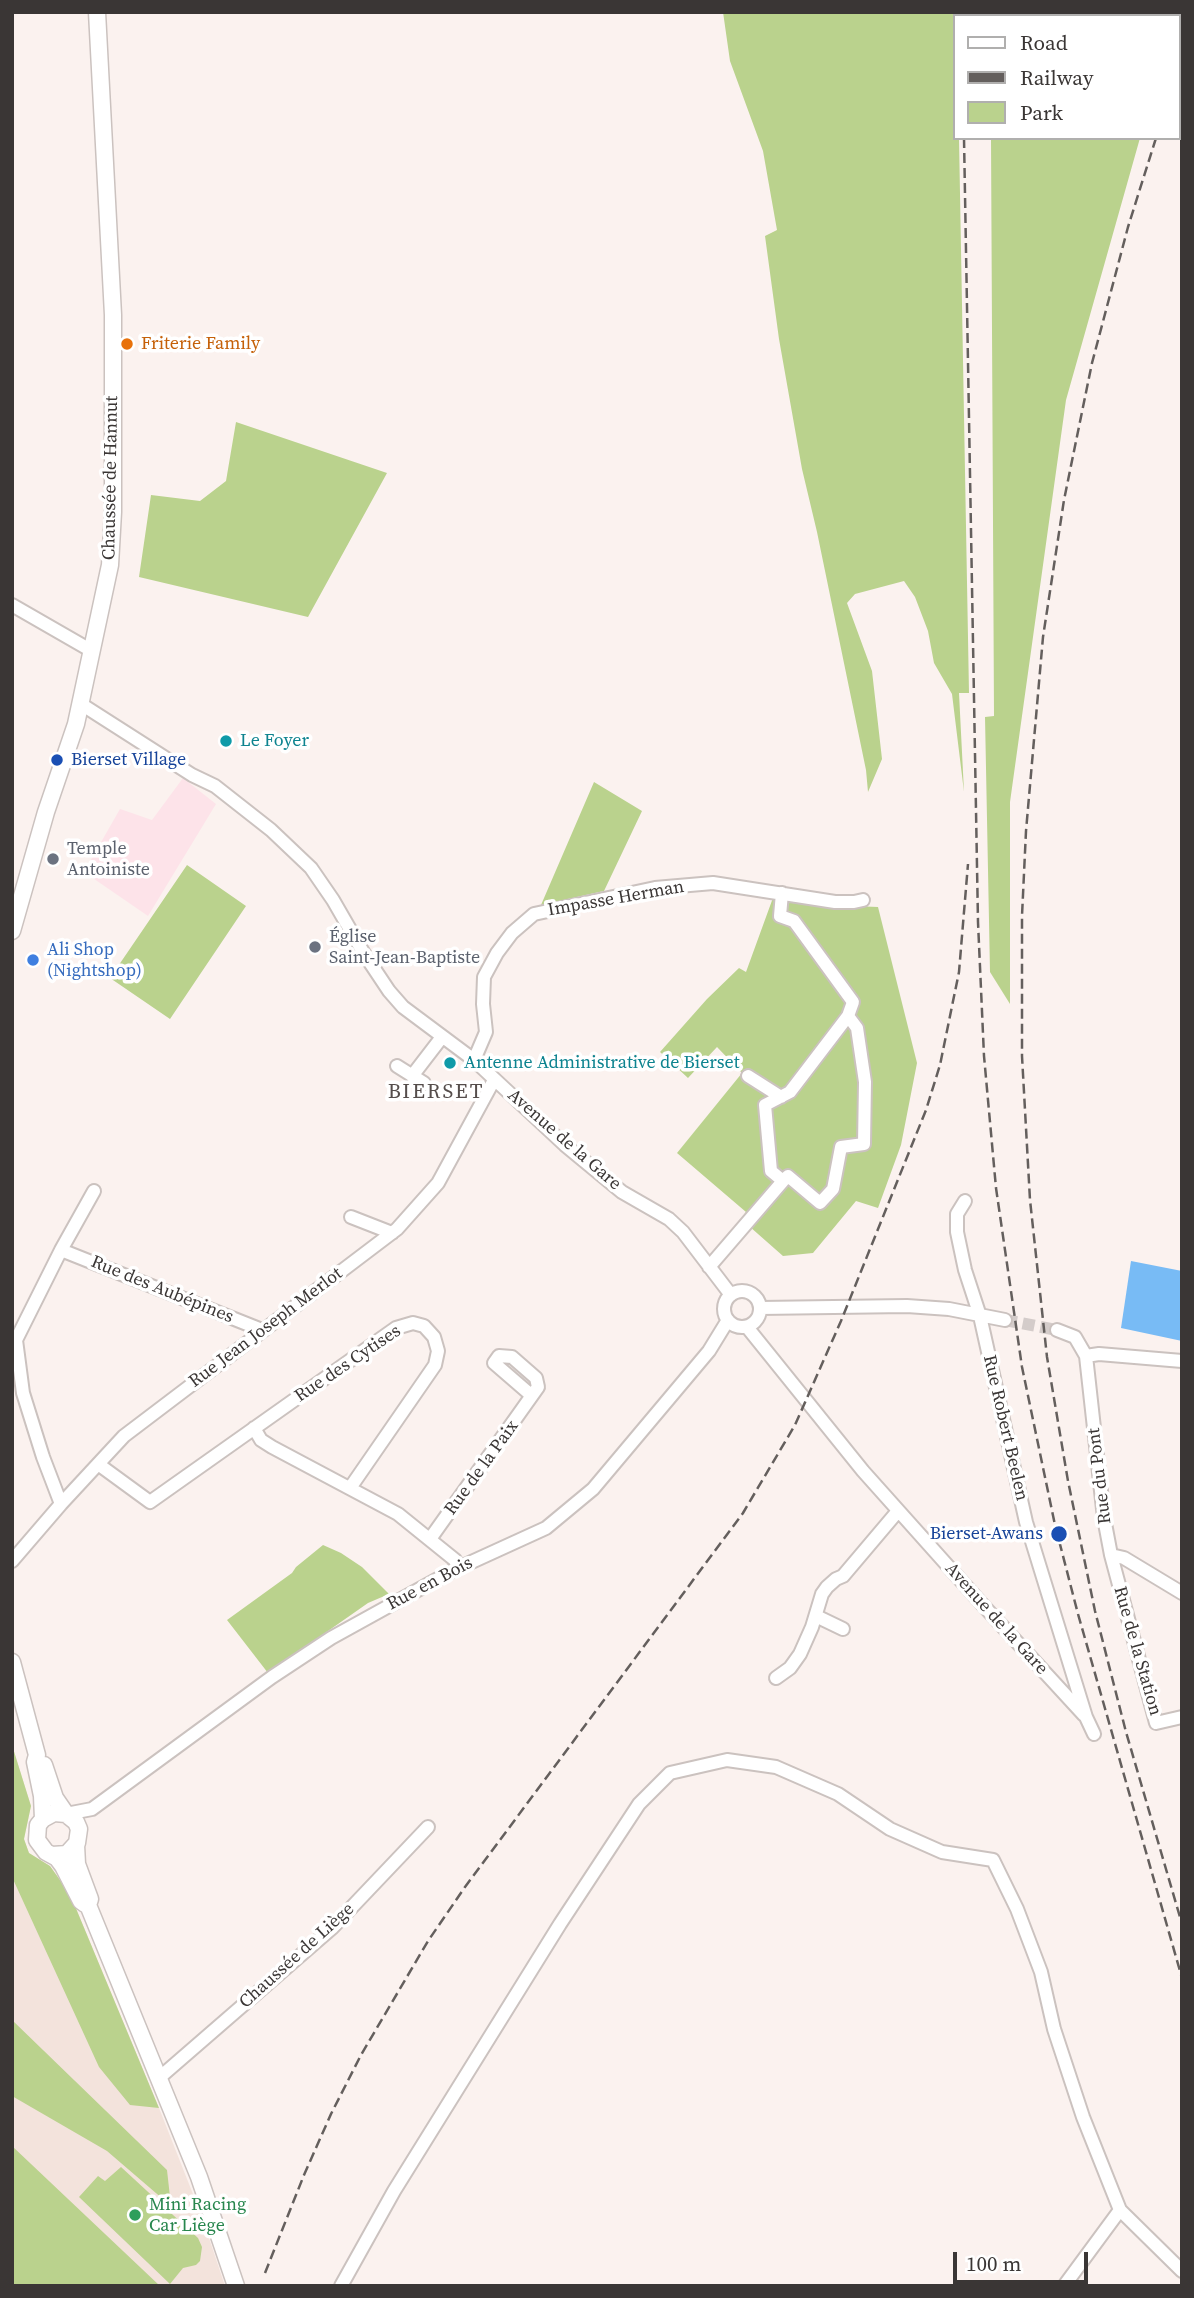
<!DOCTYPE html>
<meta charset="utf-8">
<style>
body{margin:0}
#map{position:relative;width:1194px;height:2298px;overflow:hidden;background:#fbf2ef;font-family:"Source Serif 4",serif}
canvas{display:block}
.frame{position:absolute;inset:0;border:14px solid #3a3635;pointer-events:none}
.legend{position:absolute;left:953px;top:14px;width:228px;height:126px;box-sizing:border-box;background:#fff;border:2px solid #b0afae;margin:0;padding:9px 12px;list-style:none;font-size:21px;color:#3a3635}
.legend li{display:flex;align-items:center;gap:14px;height:35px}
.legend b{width:35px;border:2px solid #b0afae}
.scale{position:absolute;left:953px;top:2252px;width:135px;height:32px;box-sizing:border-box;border:4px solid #3a3635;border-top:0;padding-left:9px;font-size:21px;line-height:24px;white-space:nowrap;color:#3a3635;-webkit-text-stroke:5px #fff;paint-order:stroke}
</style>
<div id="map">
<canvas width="1194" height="2298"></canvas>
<div class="frame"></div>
<ul class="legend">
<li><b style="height:9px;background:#fff"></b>Road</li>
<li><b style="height:9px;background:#645f5d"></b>Railway</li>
<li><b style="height:19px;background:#bad28d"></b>Park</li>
</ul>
<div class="scale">100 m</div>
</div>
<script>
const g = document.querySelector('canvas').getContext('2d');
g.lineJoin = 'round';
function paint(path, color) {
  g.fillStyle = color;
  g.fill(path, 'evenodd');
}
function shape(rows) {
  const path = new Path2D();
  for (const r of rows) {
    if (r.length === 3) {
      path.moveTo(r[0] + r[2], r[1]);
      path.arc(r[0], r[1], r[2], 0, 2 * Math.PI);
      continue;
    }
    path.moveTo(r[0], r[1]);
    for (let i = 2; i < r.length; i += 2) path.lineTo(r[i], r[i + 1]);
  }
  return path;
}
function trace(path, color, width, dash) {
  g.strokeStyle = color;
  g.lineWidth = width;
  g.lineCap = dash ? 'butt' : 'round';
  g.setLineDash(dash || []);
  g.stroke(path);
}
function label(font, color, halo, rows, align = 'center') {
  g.font = font + ' "Source Serif 4",serif';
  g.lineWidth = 7;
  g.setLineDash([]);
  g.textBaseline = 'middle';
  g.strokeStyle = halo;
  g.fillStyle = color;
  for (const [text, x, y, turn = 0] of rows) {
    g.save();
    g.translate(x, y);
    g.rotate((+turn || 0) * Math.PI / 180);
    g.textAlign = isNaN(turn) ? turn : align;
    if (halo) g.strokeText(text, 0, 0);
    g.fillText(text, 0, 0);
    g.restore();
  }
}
const built = shape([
 [12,1745,31,1806,24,1839,29,1853,50,1866,70,1894,159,2108,202,2217,225,2286,12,2286]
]);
const education = shape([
 [183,778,216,804,148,916,84,872,120,809,152,820]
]);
const green = shape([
 [723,12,956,12,956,16,954,16,954,138,959,138,969,693,959,693,964,792,952,694,934,663,928,631,915,597,904,581,855,594,847,603,872,671,882,759,868,792,866,770,817,532,802,469,779,339,765,236,777,230,763,151,730,61],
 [990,12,1182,12,1182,27,1178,36,1178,16,990,16],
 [991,138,1140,138,1066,400,1010,802,1010,1004,990,972,985,717,994,716],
 [236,422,387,473,308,617,139,577,151,495,200,501,226,481],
 [594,782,642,811,604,891,541,905],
 [187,865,246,906,170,1019,110,978],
 [774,895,827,905,878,907,917,1063,901,1145,878,1208,856,1201,813,1253,783,1256,741,1219,746,1212,677,1153,742,1073,717,1047,688,1078,660,1052,707,999,739,968,746,972],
 [323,1545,341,1553,362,1567,389,1594,368,1603,268,1673,227,1620,292,1573,296,1567],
 [12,1745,31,1806,24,1839,29,1853,50,1866,70,1894,159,2108,130,2105,99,2067,12,1877],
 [12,2020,167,2170,171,2206,107,2151,12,2096],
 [12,2146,160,2286,12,2286],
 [121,2167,198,2238,202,2247,200,2261,196,2265,183,2268,170,2284,79,2197,98,2176,105,2181]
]);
const water = shape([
 [1131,1261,1182,1271,1182,1341,1121,1328]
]);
const minorTunnel = shape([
 [1005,1320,1057,1330]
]);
const minor = shape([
 [12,605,92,651],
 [81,704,192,775,215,786,271,830,311,868,333,900,363,952,389,991,403,1007,474,1060,565,1145,622,1192,669,1219,683,1232,731,1295],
 [782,893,780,916,794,921,853,1002,848,1016,857,1028,865,1082,864,1144,841,1147,833,1189,820,1203,788,1176,783,1181,771,1171,765,1105,790,1092,848,1016],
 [474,1060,486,1032,483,1004,484,977,497,953,512,933,534,914,655,888,713,883,835,902,854,902,863,900],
 [397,1066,424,1083],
 [412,1076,442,1037],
 [748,1076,781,1097],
 [965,1201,957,1214,957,1232,965,1270,980,1316,1026,1522,1086,1717,1094,1734],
 [351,1217,392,1233],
 [61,1250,262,1330],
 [709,1267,783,1181],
 [742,1309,18],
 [760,1308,907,1306,949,1309,1005,1320],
 [747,1327,863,1471,981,1603,1084,1715],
 [1057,1330,1075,1337,1086,1356,1104,1518,1111,1555,1156,1723,1182,1717],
 [1086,1356,1099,1354,1182,1361],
 [254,1428,261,1440,272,1447,398,1514,455,1560,459,1567],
 [98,1464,150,1502,396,1328,413,1323,424,1326,434,1337,438,1351,435,1365,350,1488],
 [61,1504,43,1457,23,1393,16,1340,61,1250,94,1191],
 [430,1539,538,1387,536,1378,512,1357,499,1356,494,1363,531,1395],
 [1111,1555,1124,1558,1182,1593],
 [12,1561,61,1504,124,1436,397,1229,438,1183,494,1080],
 [816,1616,843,1629],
 [776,1678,790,1668,800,1654,812,1627,822,1594,827,1587,836,1579,843,1576,898,1511],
 [66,1814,92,1809,272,1677,331,1638,454,1570,546,1528,593,1489,709,1351,728,1320],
 [159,2078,332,1928,428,1827],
 [341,2286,394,2191,560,1924,639,1804,670,1773,727,1760,776,1767,838,1794,890,1829,942,1852,993,1860,1017,1909,1041,1972,1054,2029,1083,2117,1120,2210,1182,2271],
 [1064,2286,1120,2210]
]);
const major = shape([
 [12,931,46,812,76,724,110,565,113,512,113,315,97,12],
 [12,1662,37,1755,35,1762,42,1796,43,1819],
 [44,1765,55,1798,66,1814],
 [76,1845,77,1864,90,1899,88,1905,199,2177,236,2286],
 [52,1855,67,1854,77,1843,79,1829,76,1822,66,1814,54,1813,43,1819,38,1825,37,1840,46,1852,57,1858,63,1866,81,1901,85,1904]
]);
const rail = shape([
 [962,12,962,16],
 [1178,72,1182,62],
 [1178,93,1182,83],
 [964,138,978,922,984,1056,996,1188,1022,1367,1055,1525,1078,1614,1182,1978],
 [1156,138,1128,227,1092,363,1064,500,1043,637,1026,831,1022,916,1022,1056,1030,1200,1047,1357,1068,1481,1095,1611,1126,1732,1182,1924],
 [265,2273,304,2175,331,2114,361,2055,428,1941,465,1887,743,1513,795,1425,841,1321,926,1110,940,1065,959,972,968,864]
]);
const markers = [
 [127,344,7,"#e8710a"],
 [226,741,7,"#0f9aa8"],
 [57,760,7,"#1a4fb4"],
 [53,859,7,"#6b7280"],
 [315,947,7,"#6b7280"],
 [33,960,7,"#3f7fe0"],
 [450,1063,7,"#0f9aa8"],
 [1059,1534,9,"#1a4fb4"],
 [135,2215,7,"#2e9e5b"]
];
const foodNames = [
 ["Friterie Family",141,344]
];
const streetNames = [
 ["Chaussée de Hannut",111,478,-89],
 ["Impasse Herman",616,899,-10],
 ["Avenue de la Gare",564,1140,41],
 ["Rue des Aubépines",162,1290,22],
 ["Rue Jean Joseph Merlot",266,1328,-37],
 ["Rue des Cytises",348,1364,-34],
 ["Rue Robert Beelen",1005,1428,77],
 ["Rue de la Paix",482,1468,-54],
 ["Rue du Pont",1100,1476,-97],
 ["Rue en Bois",430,1584,-28],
 ["Avenue de la Gare",996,1619,48],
 ["Rue de la Station",1137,1651,74],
 ["Chaussée de Liège",297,1956,-42]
];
const cultureNames = [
 ["Le Foyer",240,741],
 ["Antenne Administrative de Bierset",464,1063]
];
const transitNames = [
 ["Bierset Village",71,760],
 ["Bierset-Awans",1043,1534,"right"]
];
const worshipNames = [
 ["Temple",67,849],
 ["Antoiniste",67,870],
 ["Église",329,937],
 ["Saint-Jean-Baptiste",329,958]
];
const shopNames = [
 ["Ali Shop",47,950],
 ["(Nightshop)",47,971]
];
const leisureNames = [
 ["Mini Racing",149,2205],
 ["Car Liège",149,2226]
];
const quarterNames = [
 ["BIERSET",436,1093]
];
paint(built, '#f3e3dc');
paint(education, '#fde3e9');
paint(green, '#bad28d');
paint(water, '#78bbf5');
trace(minorTunnel, '#d4ccca', 12, [12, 6]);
trace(minor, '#cbc2bf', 16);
trace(major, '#cbc2bf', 19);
trace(minor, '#fff', 12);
trace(major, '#fff', 16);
trace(rail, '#645f5d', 2.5, [10, 5]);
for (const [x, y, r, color] of markers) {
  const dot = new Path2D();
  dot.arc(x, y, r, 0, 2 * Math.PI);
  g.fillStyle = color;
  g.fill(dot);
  trace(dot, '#fff', 2.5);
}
label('18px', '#c56008', '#fff', foodNames, 'left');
label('18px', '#3a3635', '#fff', streetNames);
label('18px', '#0d838f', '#fff', cultureNames, 'left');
label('18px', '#164399', '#fff', transitNames, 'left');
label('18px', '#5b616d', '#fff', worshipNames, 'left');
label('18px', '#366cbe', '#fff', shopNames, 'left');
label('18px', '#27864d', '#fff', leisureNames, 'left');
g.letterSpacing = '2px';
label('21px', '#554d4b', '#fff', quarterNames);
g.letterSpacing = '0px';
</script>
